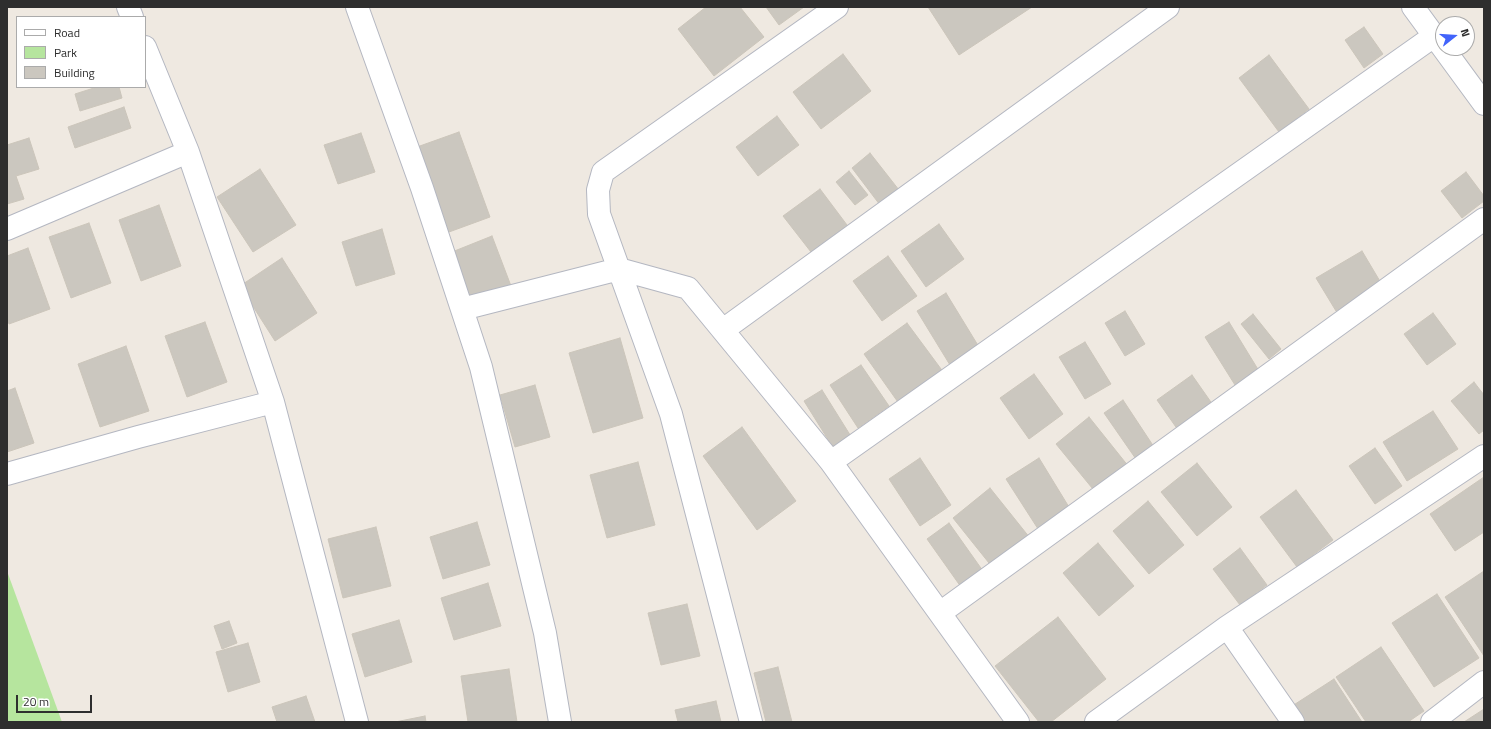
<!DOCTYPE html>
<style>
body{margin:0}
#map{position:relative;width:1491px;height:729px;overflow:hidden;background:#efe9e1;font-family:"Titillium Web",sans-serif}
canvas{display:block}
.frame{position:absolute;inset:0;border:8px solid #2e2e2e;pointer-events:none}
.legend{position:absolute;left:16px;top:16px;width:130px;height:72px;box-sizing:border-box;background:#fff;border:1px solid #ababab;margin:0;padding:5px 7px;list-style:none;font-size:12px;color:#2e2e2e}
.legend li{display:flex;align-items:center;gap:8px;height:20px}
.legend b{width:20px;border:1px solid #ababab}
.north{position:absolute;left:1435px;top:16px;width:40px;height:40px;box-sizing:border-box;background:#fff;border:1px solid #ababab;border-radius:50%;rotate:73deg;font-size:11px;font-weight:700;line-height:16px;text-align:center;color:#2e2e2e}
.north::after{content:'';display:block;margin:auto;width:14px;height:18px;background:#4264fb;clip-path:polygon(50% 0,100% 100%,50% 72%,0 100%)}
.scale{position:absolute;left:16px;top:695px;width:76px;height:18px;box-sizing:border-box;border:2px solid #2e2e2e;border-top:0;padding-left:5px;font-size:12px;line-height:14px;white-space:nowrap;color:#2e2e2e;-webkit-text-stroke:3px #fff;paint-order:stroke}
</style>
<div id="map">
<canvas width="1491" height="729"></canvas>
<div class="frame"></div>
<ul class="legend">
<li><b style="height:5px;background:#fff"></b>Road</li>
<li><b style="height:11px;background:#b6e59e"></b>Park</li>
<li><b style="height:11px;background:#cbc7bf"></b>Building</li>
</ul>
<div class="north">N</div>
<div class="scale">20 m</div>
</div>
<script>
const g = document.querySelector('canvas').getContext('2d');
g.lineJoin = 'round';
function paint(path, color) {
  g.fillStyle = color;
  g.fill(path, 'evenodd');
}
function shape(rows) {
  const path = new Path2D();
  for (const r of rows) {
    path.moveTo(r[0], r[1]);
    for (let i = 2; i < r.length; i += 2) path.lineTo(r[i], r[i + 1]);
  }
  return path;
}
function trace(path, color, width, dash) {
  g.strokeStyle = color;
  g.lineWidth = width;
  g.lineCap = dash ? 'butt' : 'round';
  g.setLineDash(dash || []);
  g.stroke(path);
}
const green = shape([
 [7,571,62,722,7,722]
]);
const building = shape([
 [706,7,740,7,764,37,714,76,678,29,706,7],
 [766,7,804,7,779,25,766,7],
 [928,7,1032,7,959,55,928,7],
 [1364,27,1383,54,1364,68,1345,40,1364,27],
 [843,54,871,91,821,129,793,92,843,54],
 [1269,55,1309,109,1279,132,1239,78,1269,55],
 [97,87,119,87,122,98,80,111,75,94,97,87],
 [124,107,131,128,75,148,68,127,124,107],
 [777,116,799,145,758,176,736,147,777,116],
 [459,132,490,217,449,232,417,147,459,132],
 [361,133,375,172,338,184,324,145,361,133],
 [29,138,39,169,16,176,24,199,7,204,7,145,29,138],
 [870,153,899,190,880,205,852,168,870,153],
 [260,169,296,225,253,252,217,197,260,169],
 [849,171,868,195,855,205,836,182,849,171],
 [1466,172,1484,196,1484,201,1462,218,1441,191,1466,172],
 [820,189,847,225,811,252,783,216,820,189],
 [159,205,181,266,141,281,119,220,159,205],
 [89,223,111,283,71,298,49,237,89,223],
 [939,224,964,259,926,287,901,251,939,224],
 [382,229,395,274,356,286,342,242,382,229],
 [492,236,511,286,471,301,452,252,492,236],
 [28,248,50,309,9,324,7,317,7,256,28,248],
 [1362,251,1381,283,1336,311,1316,278,1362,251],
 [888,256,917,296,882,321,853,281,888,256],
 [282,258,317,313,275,341,240,286,282,258],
 [946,293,979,347,950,365,917,311,946,293],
 [1125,311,1145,344,1125,356,1105,323,1125,311],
 [1433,313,1456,344,1427,365,1404,334,1433,313],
 [1253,314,1281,349,1269,359,1241,324,1253,314],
 [205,322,227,382,187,397,165,336,205,322],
 [1229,322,1259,371,1235,385,1205,337,1229,322],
 [907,323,944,373,900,405,864,354,907,323],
 [620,338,643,418,593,433,569,353,620,338],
 [1085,342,1111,384,1085,399,1059,357,1085,342],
 [126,346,149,411,100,427,78,364,126,346],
 [861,365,889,406,858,428,830,385,861,365],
 [1034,374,1063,414,1029,439,1000,398,1034,374],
 [1192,375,1213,405,1178,430,1157,400,1192,375],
 [1474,382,1484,395,1484,430,1479,434,1451,401,1474,382],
 [535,385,550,437,515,447,500,395,535,385],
 [15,388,34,443,7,452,7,391,15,388],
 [822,390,852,438,834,449,804,401,822,390],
 [1123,400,1156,450,1138,462,1104,413,1123,400],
 [1433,411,1458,449,1407,481,1383,442,1433,411],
 [1089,417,1129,467,1097,494,1056,444,1089,417],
 [742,427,796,501,757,530,703,456,742,427],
 [1375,448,1402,486,1375,504,1349,466,1375,448],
 [920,458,951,505,920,526,889,479,920,458],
 [1039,458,1072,512,1040,532,1006,479,1039,458],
 [638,462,655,525,607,538,590,475,638,462],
 [1197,463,1232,507,1197,536,1161,492,1197,463],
 [1484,477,1484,532,1455,551,1430,514,1484,477],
 [990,488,1030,538,993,568,953,518,990,488],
 [1296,490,1333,540,1297,567,1260,517,1296,490],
 [1148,501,1184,545,1149,574,1113,531,1148,501],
 [477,522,490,565,443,579,430,537,477,522],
 [949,523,983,571,961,587,927,539,949,523],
 [376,527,391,586,343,598,328,539,376,527],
 [1098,543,1134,586,1099,616,1063,573,1098,543],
 [1240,548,1267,585,1240,605,1213,569,1240,548],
 [1484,571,1484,656,1445,597,1484,571],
 [488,583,501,626,454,640,441,598,488,583],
 [1437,594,1479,658,1434,687,1392,623,1437,594],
 [687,604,700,656,661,665,648,613,687,604],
 [1058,617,1106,679,1051,722,1039,722,995,666,1058,617],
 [399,620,412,662,365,677,352,634,399,620],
 [229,621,237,643,222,649,214,626,229,621],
 [248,643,260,682,228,692,216,652,248,643],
 [1381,647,1424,711,1408,722,1366,722,1336,677,1381,647],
 [778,667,792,722,766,722,754,673,778,667],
 [509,669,517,722,468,722,461,676,509,669],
 [1334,679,1362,722,1298,722,1289,708,1334,679],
 [306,696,315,722,277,722,272,707,306,696],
 [716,701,721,722,678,722,675,710,716,701],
 [1484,709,1484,722,1464,722,1484,709],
 [425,716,426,722,395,722,425,716]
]);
const minor = shape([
 [128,7,132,17],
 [357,7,422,188,481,367,545,633,560,722],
 [1413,7,1484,104],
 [145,47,188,152,273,402,357,722],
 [7,229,188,152],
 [462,309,619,269,688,288,831,462,1018,722],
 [723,330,1168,7],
 [831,462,1434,36],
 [7,474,138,437,273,402],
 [940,613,1484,219],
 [1227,627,1293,722],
 [751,722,671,414,599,214,598,190,603,172,837,7],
 [1096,722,1227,627,1484,456],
 [1432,722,1484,682]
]);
paint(green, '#b6e59e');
paint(building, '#cbc7bf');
trace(building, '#cbc5ba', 1);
trace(minor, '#b4b7c1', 24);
trace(minor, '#fff', 22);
</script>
